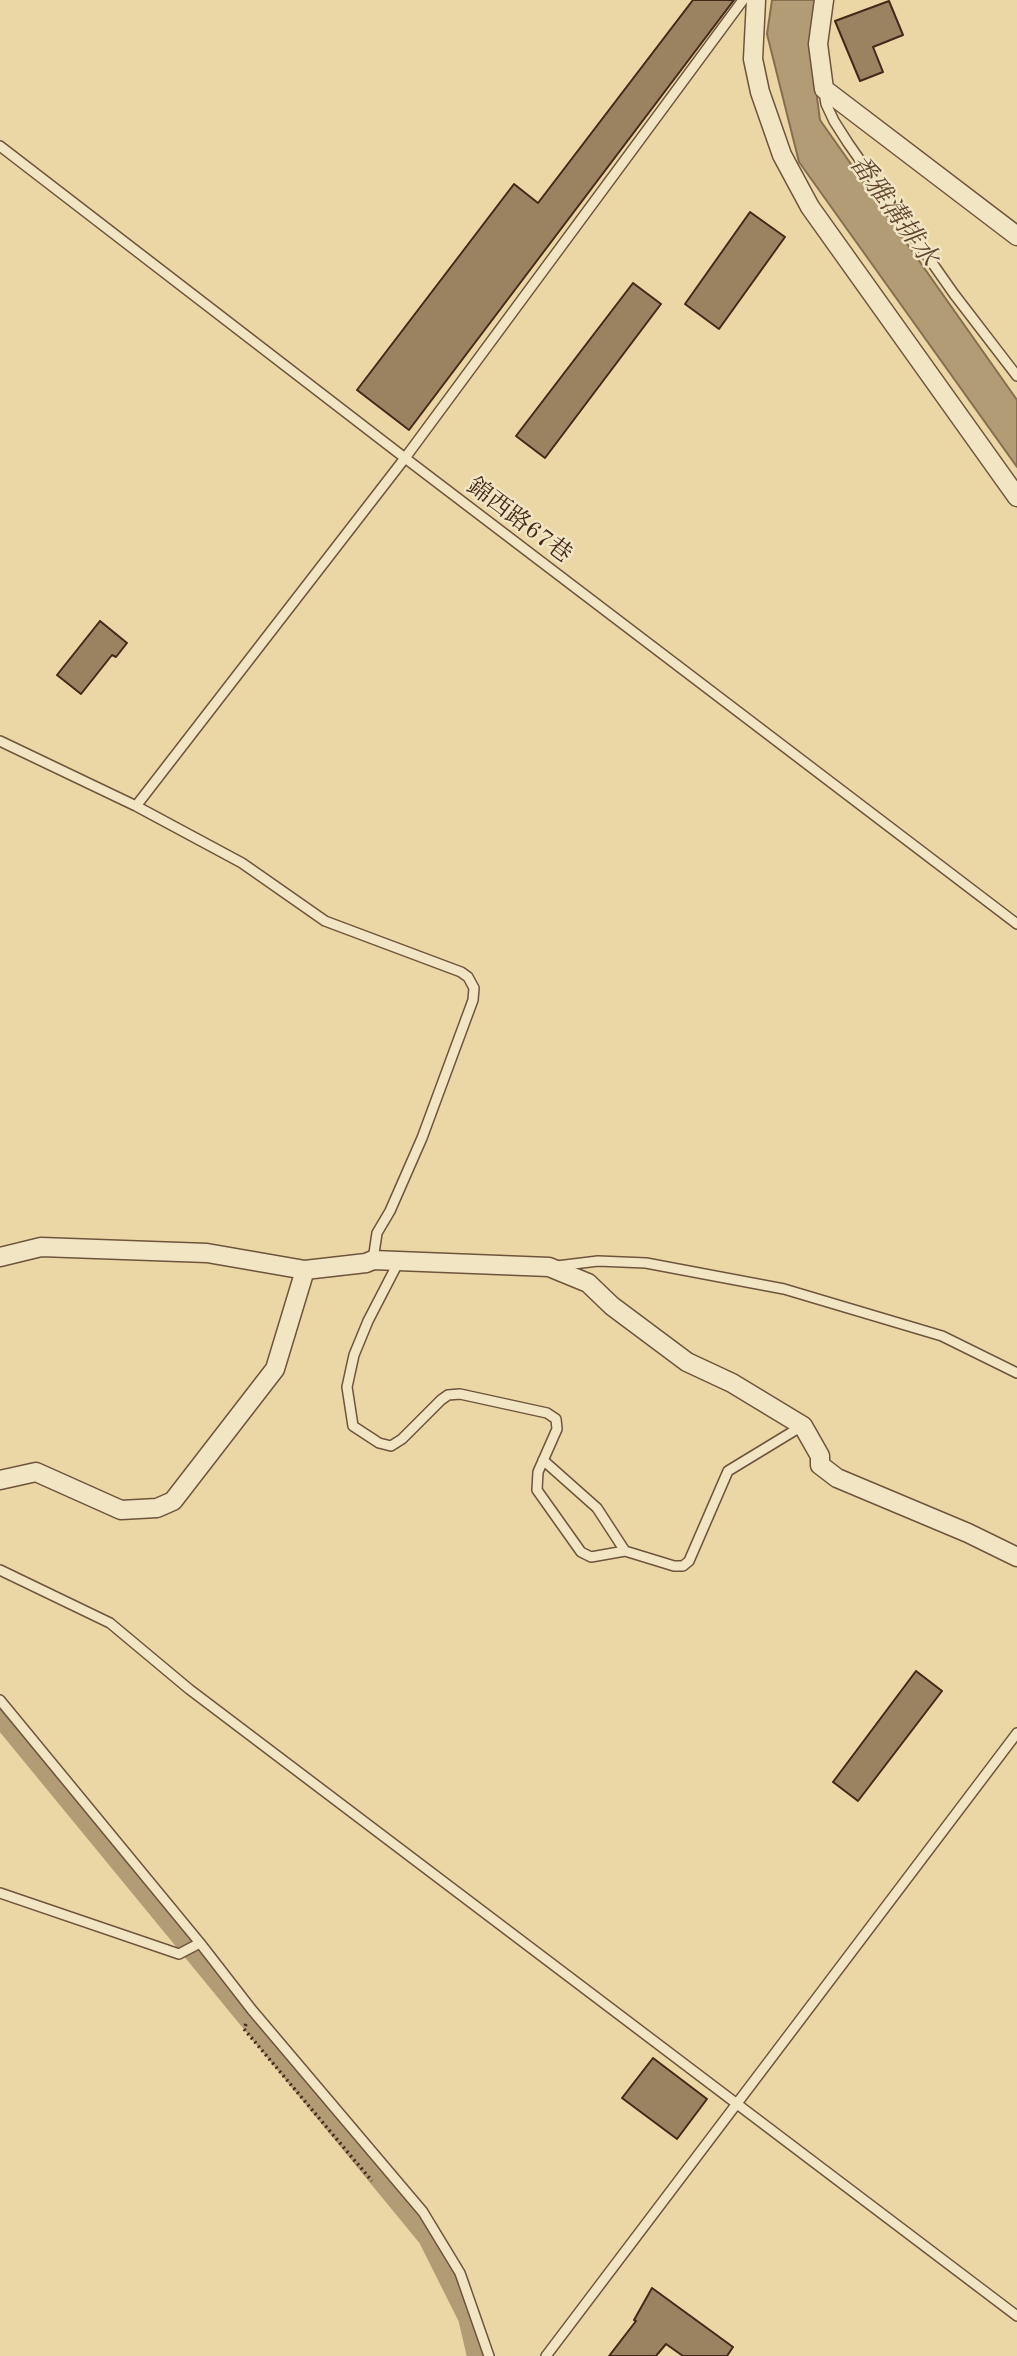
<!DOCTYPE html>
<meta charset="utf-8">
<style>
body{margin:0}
canvas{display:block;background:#ebd7a5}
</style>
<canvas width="1017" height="2356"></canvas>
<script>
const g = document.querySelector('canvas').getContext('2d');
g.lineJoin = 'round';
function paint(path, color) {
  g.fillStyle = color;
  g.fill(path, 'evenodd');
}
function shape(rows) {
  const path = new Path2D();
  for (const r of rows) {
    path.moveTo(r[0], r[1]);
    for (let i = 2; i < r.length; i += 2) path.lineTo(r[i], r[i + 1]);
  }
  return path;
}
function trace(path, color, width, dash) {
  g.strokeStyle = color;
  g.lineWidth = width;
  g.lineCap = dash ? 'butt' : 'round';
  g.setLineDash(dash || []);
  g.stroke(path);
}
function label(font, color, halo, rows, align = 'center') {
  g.font = font + ' "Old Standard TT","Noto Serif TC",serif';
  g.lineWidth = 5;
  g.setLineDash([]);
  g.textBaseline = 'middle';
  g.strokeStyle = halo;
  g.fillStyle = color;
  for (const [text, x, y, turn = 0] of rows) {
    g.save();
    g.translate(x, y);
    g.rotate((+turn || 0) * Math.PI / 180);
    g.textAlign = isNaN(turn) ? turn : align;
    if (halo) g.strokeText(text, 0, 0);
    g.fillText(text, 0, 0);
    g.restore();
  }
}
const water = shape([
 [772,0,819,0,812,60,820,120,1017,400,1017,467,799,162,767,34,772,0]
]);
const canal = shape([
 [0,1718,427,2238,467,2318,476,2356]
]);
const building = shape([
 [693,0,734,0,409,430,357,390,514,184,538,203,693,0],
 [889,1,903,35,873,47,883,72,860,81,835,21,889,1],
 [750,212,785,237,719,329,685,304,750,212],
 [633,283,661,304,545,458,516,436,633,283],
 [100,621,127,643,116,657,112,655,81,694,57,675,100,621],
 [916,1671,942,1691,858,1801,833,1782,916,1671],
 [653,2058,707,2099,677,2139,622,2098,653,2058],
 [652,2288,733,2347,727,2356,683,2356,666,2344,656,2356,609,2356,636,2321,634,2320,652,2288]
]);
const path = shape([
 [246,2024,244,2029,372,2181]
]);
const service = shape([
 [824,92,826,104,834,121,848,143,954,294,1017,376],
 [0,146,405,458,1017,924],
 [0,741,136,806,242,863,325,921,461,972,468,977,474,988,473,1000,422,1138,390,1211,377,1233,373,1260],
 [136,806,405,458,743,0],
 [399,1261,368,1321,354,1355,347,1387,353,1426,379,1443,391,1446,402,1439,441,1400,448,1395,460,1394,547,1413,556,1419,557,1429,538,1472,537,1490,581,1552,591,1557,625,1551,674,1566,683,1566,689,1561,728,1471,802,1426],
 [557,1266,598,1261,646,1263,784,1289,942,1336,1017,1373],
 [543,1460,597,1508,625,1551],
 [0,1570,110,1623,189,1689,1017,2316],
 [0,1700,200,1943,252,2010,423,2212,460,2273,489,2356],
 [0,1893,179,1954,200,1943],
 [546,2356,1017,1733]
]);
const minor = shape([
 [756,0,753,59,760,92,782,155,810,207,1017,497],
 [824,0,818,44,824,89,1017,236],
 [0,1257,41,1247,207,1253,305,1270,366,1263,373,1260,549,1267,588,1283,612,1306,687,1362,732,1383,803,1426,820,1456,820,1465,837,1478,968,1533,1017,1557],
 [0,1480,36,1472,121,1510,157,1508,173,1501,275,1369,305,1270]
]);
const streetNames = [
 ["錦西路67巷",519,521,37]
];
const waterNames = [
 ["番雅溝排水",893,211,54]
];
paint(water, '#b29c75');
trace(water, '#866e50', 2);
trace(canal, '#b29c75', 18);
paint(building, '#9b8362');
trace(building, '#442819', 2);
trace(service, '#6e543c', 12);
trace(minor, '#6e543c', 21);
trace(path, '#442819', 3.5, [2, 3.5]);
trace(service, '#f2e5c4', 9);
trace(minor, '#f2e5c4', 18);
label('24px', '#442819', '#f2e5c4', streetNames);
label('italic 26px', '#604530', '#f2e5c4', waterNames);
</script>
